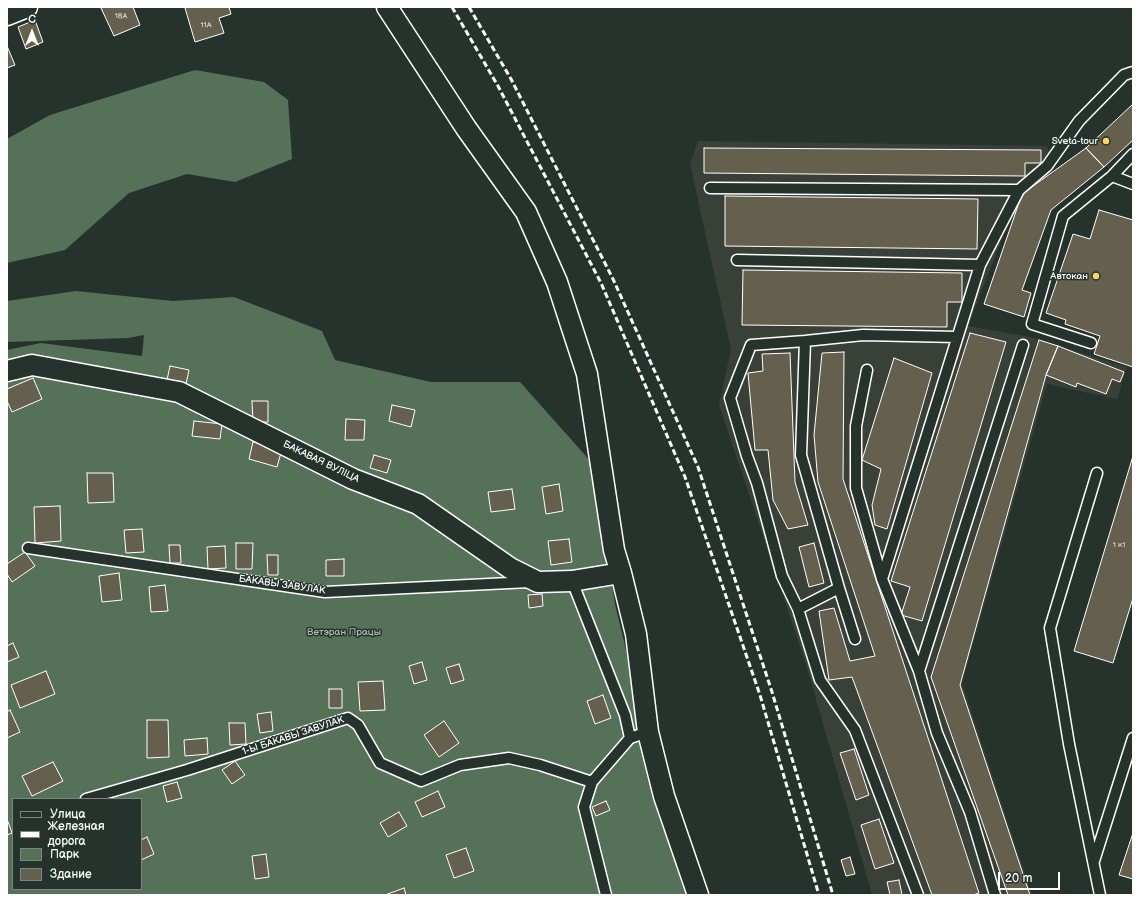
<!DOCTYPE html>
<meta charset="utf-8">
<style>
body{margin:0}
#map{position:relative;width:1140px;height:902px;overflow:hidden;background:#26332d;font-family:"Balsamiq Sans",sans-serif}
canvas{display:block}
.frame{position:absolute;inset:0;border:8px solid #fff;pointer-events:none}
.legend{position:absolute;left:12px;top:798px;width:130px;height:92px;box-sizing:border-box;background:#26332d;border:1px solid #7d8581;margin:0;padding:5px 7px;list-style:none;font-size:12px;color:#fff}
.legend li{display:flex;align-items:center;gap:8px;height:20px}
.legend b{width:20px;border:1px solid #7d8581}
.north{position:absolute;left:12px;top:12px;width:40px;height:40px;-webkit-text-stroke:3px #26332d;paint-order:stroke;rotate:0deg;font-size:11px;font-weight:700;line-height:16px;text-align:center;color:#fff}
.north::after{content:'';display:block;margin:auto;width:14px;height:18px;background:#fff;clip-path:polygon(50% 0,100% 100%,50% 72%,0 100%)}
.scale{position:absolute;left:998px;top:872px;width:62px;height:18px;box-sizing:border-box;border:2px solid #fff;border-top:0;padding-left:5px;font-size:12px;line-height:14px;white-space:nowrap;color:#fff;-webkit-text-stroke:3px #26332d;paint-order:stroke}
</style>
<div id="map">
<canvas width="1140" height="902"></canvas>
<div class="frame"></div>
<ul class="legend">
<li><b style="height:5px;background:#26332d"></b>Улица</li>
<li><b style="height:5px;background:#fff"></b>Железная дорога</li>
<li><b style="height:11px;background:#557158"></b>Парк</li>
<li><b style="height:11px;background:#655f4e"></b>Здание</li>
</ul>
<div class="north">С</div>
<div class="scale">20 m</div>
</div>
<script>
const g = document.querySelector('canvas').getContext('2d');
g.lineJoin = 'round';
function paint(path, color) {
  g.fillStyle = color;
  g.fill(path, 'evenodd');
}
function shape(rows) {
  const path = new Path2D();
  for (const r of rows) {
    path.moveTo(r[0], r[1]);
    for (let i = 2; i < r.length; i += 2) path.lineTo(r[i], r[i + 1]);
  }
  return path;
}
function trace(path, color, width, dash) {
  g.strokeStyle = color;
  g.lineWidth = width;
  g.lineCap = dash ? 'butt' : 'round';
  g.setLineDash(dash || []);
  g.stroke(path);
}
function label(font, color, halo, rows, align = 'center') {
  g.font = font + ' "Balsamiq Sans",sans-serif';
  g.lineWidth = 3;
  g.setLineDash([]);
  g.textBaseline = 'middle';
  g.strokeStyle = halo;
  g.fillStyle = color;
  for (const [text, x, y, turn = 0] of rows) {
    g.save();
    g.translate(x, y);
    g.rotate((+turn || 0) * Math.PI / 180);
    g.textAlign = isNaN(turn) ? turn : align;
    if (halo) g.strokeText(text, 0, 0);
    g.fillText(text, 0, 0);
    g.restore();
  }
}
const built = shape([
 [698,141,1047,146,1054,169,1020,193,968,326,1030,337,1127,367,1117,399,1047,384,962,683,1032,895,872,895,805,661,719,405,731,349,690,164]
]);
const green = shape([
 [195,70,264,82,288,100,292,159,235,182,187,174,129,193,65,250,7,263,7,139,50,115],
 [76,291,173,301,234,297,322,331,335,360,431,382,520,382,593,464,615,604,641,713,691,895,7,895,7,350,41,343,142,356,144,335,128,338,7,342,7,301],
 [13,799,141,799,141,889,13,889]
]);
const building = shape([
 [104,7,133,7,140,25,114,36,101,8,104,7],
 [189,7,229,7,231,14,219,18,224,33,195,42,185,8,189,7],
 [35,20,43,42,26,49,18,27,35,20],
 [7,46,15,65,7,68,7,46],
 [1133,104,1133,140,1104,167,1086,148,1133,104],
 [704,148,1041,150,1041,163,1025,163,1025,176,704,173,704,148],
 [1086,148,1104,167,1051,210,1022,290,1031,293,1024,317,984,304,1022,194,1086,148],
 [725,196,978,199,977,249,725,246,725,196],
 [1099,210,1133,220,1133,367,1094,354,1100,336,1065,324,1066,320,1046,313,1073,234,1090,239,1099,210],
 [743,270,962,273,962,302,947,302,947,327,742,325,743,270],
 [970,333,1006,342,922,621,901,615,910,587,891,581,970,333],
 [1039,340,1058,346,1046,375,960,685,1030,895,1008,895,931,677,1039,340],
 [1058,346,1124,372,1120,382,1112,379,1106,394,1077,383,1076,387,1046,375,1058,346],
 [844,352,843,479,979,893,973,895,932,895,852,677,829,680,819,611,834,608,850,661,875,656,818,482,814,435,822,353,844,352],
 [790,353,795,482,808,525,788,529,773,500,768,450,755,450,748,373,763,371,762,354,790,353],
 [894,358,932,373,887,529,875,525,872,505,881,469,862,460,894,358],
 [170,366,189,370,186,384,167,380,170,366],
 [33,378,42,399,12,412,7,401,7,389,33,378],
 [252,401,268,401,268,422,253,422,252,401],
 [392,405,415,410,411,427,389,421,392,405],
 [346,419,365,420,364,440,345,440,346,419],
 [194,421,222,424,220,439,192,436,194,421],
 [253,442,282,449,277,467,249,459,253,442],
 [374,455,391,460,387,473,370,468,374,455],
 [1133,456,1133,598,1113,663,1074,651,1133,456],
 [87,473,113,473,114,502,88,503,87,473],
 [559,484,563,511,546,514,542,487,559,484],
 [512,489,515,509,491,512,488,492,512,489],
 [60,506,61,541,35,543,34,507,60,506],
 [142,529,144,552,126,553,124,530,142,529],
 [569,539,572,562,551,565,548,541,569,539],
 [236,543,253,543,252,569,236,569,236,543],
 [814,543,824,583,809,587,799,547,814,543],
 [169,545,180,545,181,563,170,563,169,545],
 [225,546,226,568,208,569,207,547,225,546],
 [25,552,35,566,12,582,7,574,7,564,25,552],
 [267,555,278,555,278,575,268,575,267,555],
 [344,559,344,576,326,576,326,560,344,559],
 [119,573,122,600,102,602,99,576,119,573],
 [165,585,168,611,151,612,149,587,165,585],
 [542,594,543,606,529,608,528,595,542,594],
 [13,643,19,657,7,662,7,646,13,643],
 [422,662,427,680,414,684,409,666,422,662],
 [459,664,464,680,451,684,446,668,459,664],
 [46,671,55,694,20,708,11,685,46,671],
 [383,681,385,710,360,711,358,682,383,681],
 [329,689,342,689,342,708,329,708,329,689],
 [603,695,611,718,595,724,587,701,603,695],
 [10,710,20,732,7,738,7,712,10,710],
 [271,712,273,731,260,733,257,714,271,712],
 [147,720,168,720,169,757,147,758,147,720],
 [444,721,459,743,439,757,424,735,444,721],
 [229,723,245,723,246,744,230,745,229,723],
 [207,738,208,754,185,756,184,740,207,738],
 [854,749,869,795,856,800,840,753,854,749],
 [235,761,245,775,232,784,222,770,235,761],
 [53,762,63,781,32,796,22,776,53,762],
 [177,782,182,798,167,802,163,786,177,782],
 [438,791,445,807,422,817,415,802,438,791],
 [606,801,610,810,596,816,592,807,606,801],
 [399,812,407,826,388,837,380,823,399,812],
 [7,819,12,833,7,835,7,819],
 [879,819,894,863,875,869,861,825,879,819],
 [1133,833,1133,879,1119,875,1133,833],
 [147,837,154,854,141,860,141,840,147,837],
 [466,848,474,871,454,878,446,855,466,848],
 [266,854,269,877,255,879,252,856,266,854],
 [850,857,855,874,846,876,841,860,850,857],
 [899,880,902,895,890,895,887,882,899,880],
 [404,888,406,895,385,895,404,888]
]);
const lane = shape([
 [1112,176,1133,184],
 [710,188,1019,190],
 [737,260,980,265],
 [1091,343,1032,324,1063,216,1112,176,1133,154],
 [867,370,856,426,856,488,882,579,919,671],
 [1097,473,1050,628,1069,744,1100,895],
 [28,548,325,592,530,582],
 [882,579,980,265,1019,190,1047,166,1079,121,1124,75,1133,72],
 [572,581,625,715,630,738],
 [839,588,855,639],
 [798,609,782,576,757,483,747,456,730,398,751,345,805,341],
 [86,799,187,770,348,718,358,725,380,763,421,781,460,765,509,758,540,765,592,782],
 [1094,861,1133,738],
 [606,895,584,807,592,782,630,738,648,732],
 [918,895,855,730,820,680,798,609,839,588,801,455,805,341,863,335,957,337],
 [995,895,970,812,937,733,919,671,1023,345]
]);
const street = shape([
 [387,7,466,128,526,212,557,282,587,374,614,550,621,573,636,634,648,732,664,796,698,895],
 [7,15,27,7],
 [7,371,32,365,179,392,353,479,418,504,510,568,538,582,572,581,621,573]
]);
const rail = shape([
 [452,7,498,86,601,283,685,477,760,695,819,895],
 [469,7,511,79,613,279,698,467,772,692,833,895]
]);
const markers = [
 [1106,141,4,"#ffd166"],
 [1096,276,4,"#ffd166"]
];
const numberNames = [
 ["18А",121,16],
 ["11А",206,25],
 ["1 к1",1119,545]
];
const poiNames = [
 ["Sveta-tour",1098,141],
 ["Автокан",1088,276]
];
const streetNames = [
 ["БАКАВАЯ ВУЛІЦА",321,462,26],
 ["БАКАВЫ ЗАВУЛАК",282,585,8],
 ["1-Ы БАКАВЫ ЗАВУЛАК",293,736,-18]
];
const parkNames = [
 ["Ветэран Працы",344,632]
];
paint(built, '#394037');
paint(green, '#557158');
paint(building, '#655f4e');
trace(building, '#fff', 1);
trace(lane, '#fff', 13);
trace(street, '#fff', 23);
trace(lane, '#26332d', 10);
trace(street, '#26332d', 20);
trace(rail, '#fff', 3, [6, 3]);
for (const [x, y, r, color] of markers) {
  const dot = new Path2D();
  dot.arc(x, y, r, 0, 2 * Math.PI);
  g.fillStyle = color;
  g.fill(dot);
  trace(dot, '#26332d', 1.5);
}
label('8px', '#d8d7d3', null, numberNames);
label('10px', '#fff', '#26332d', poiNames, 'right');
label('10px', '#fff', '#26332d', streetNames);
label('10px', '#b2bfb4', '#26332d', parkNames);
</script>
